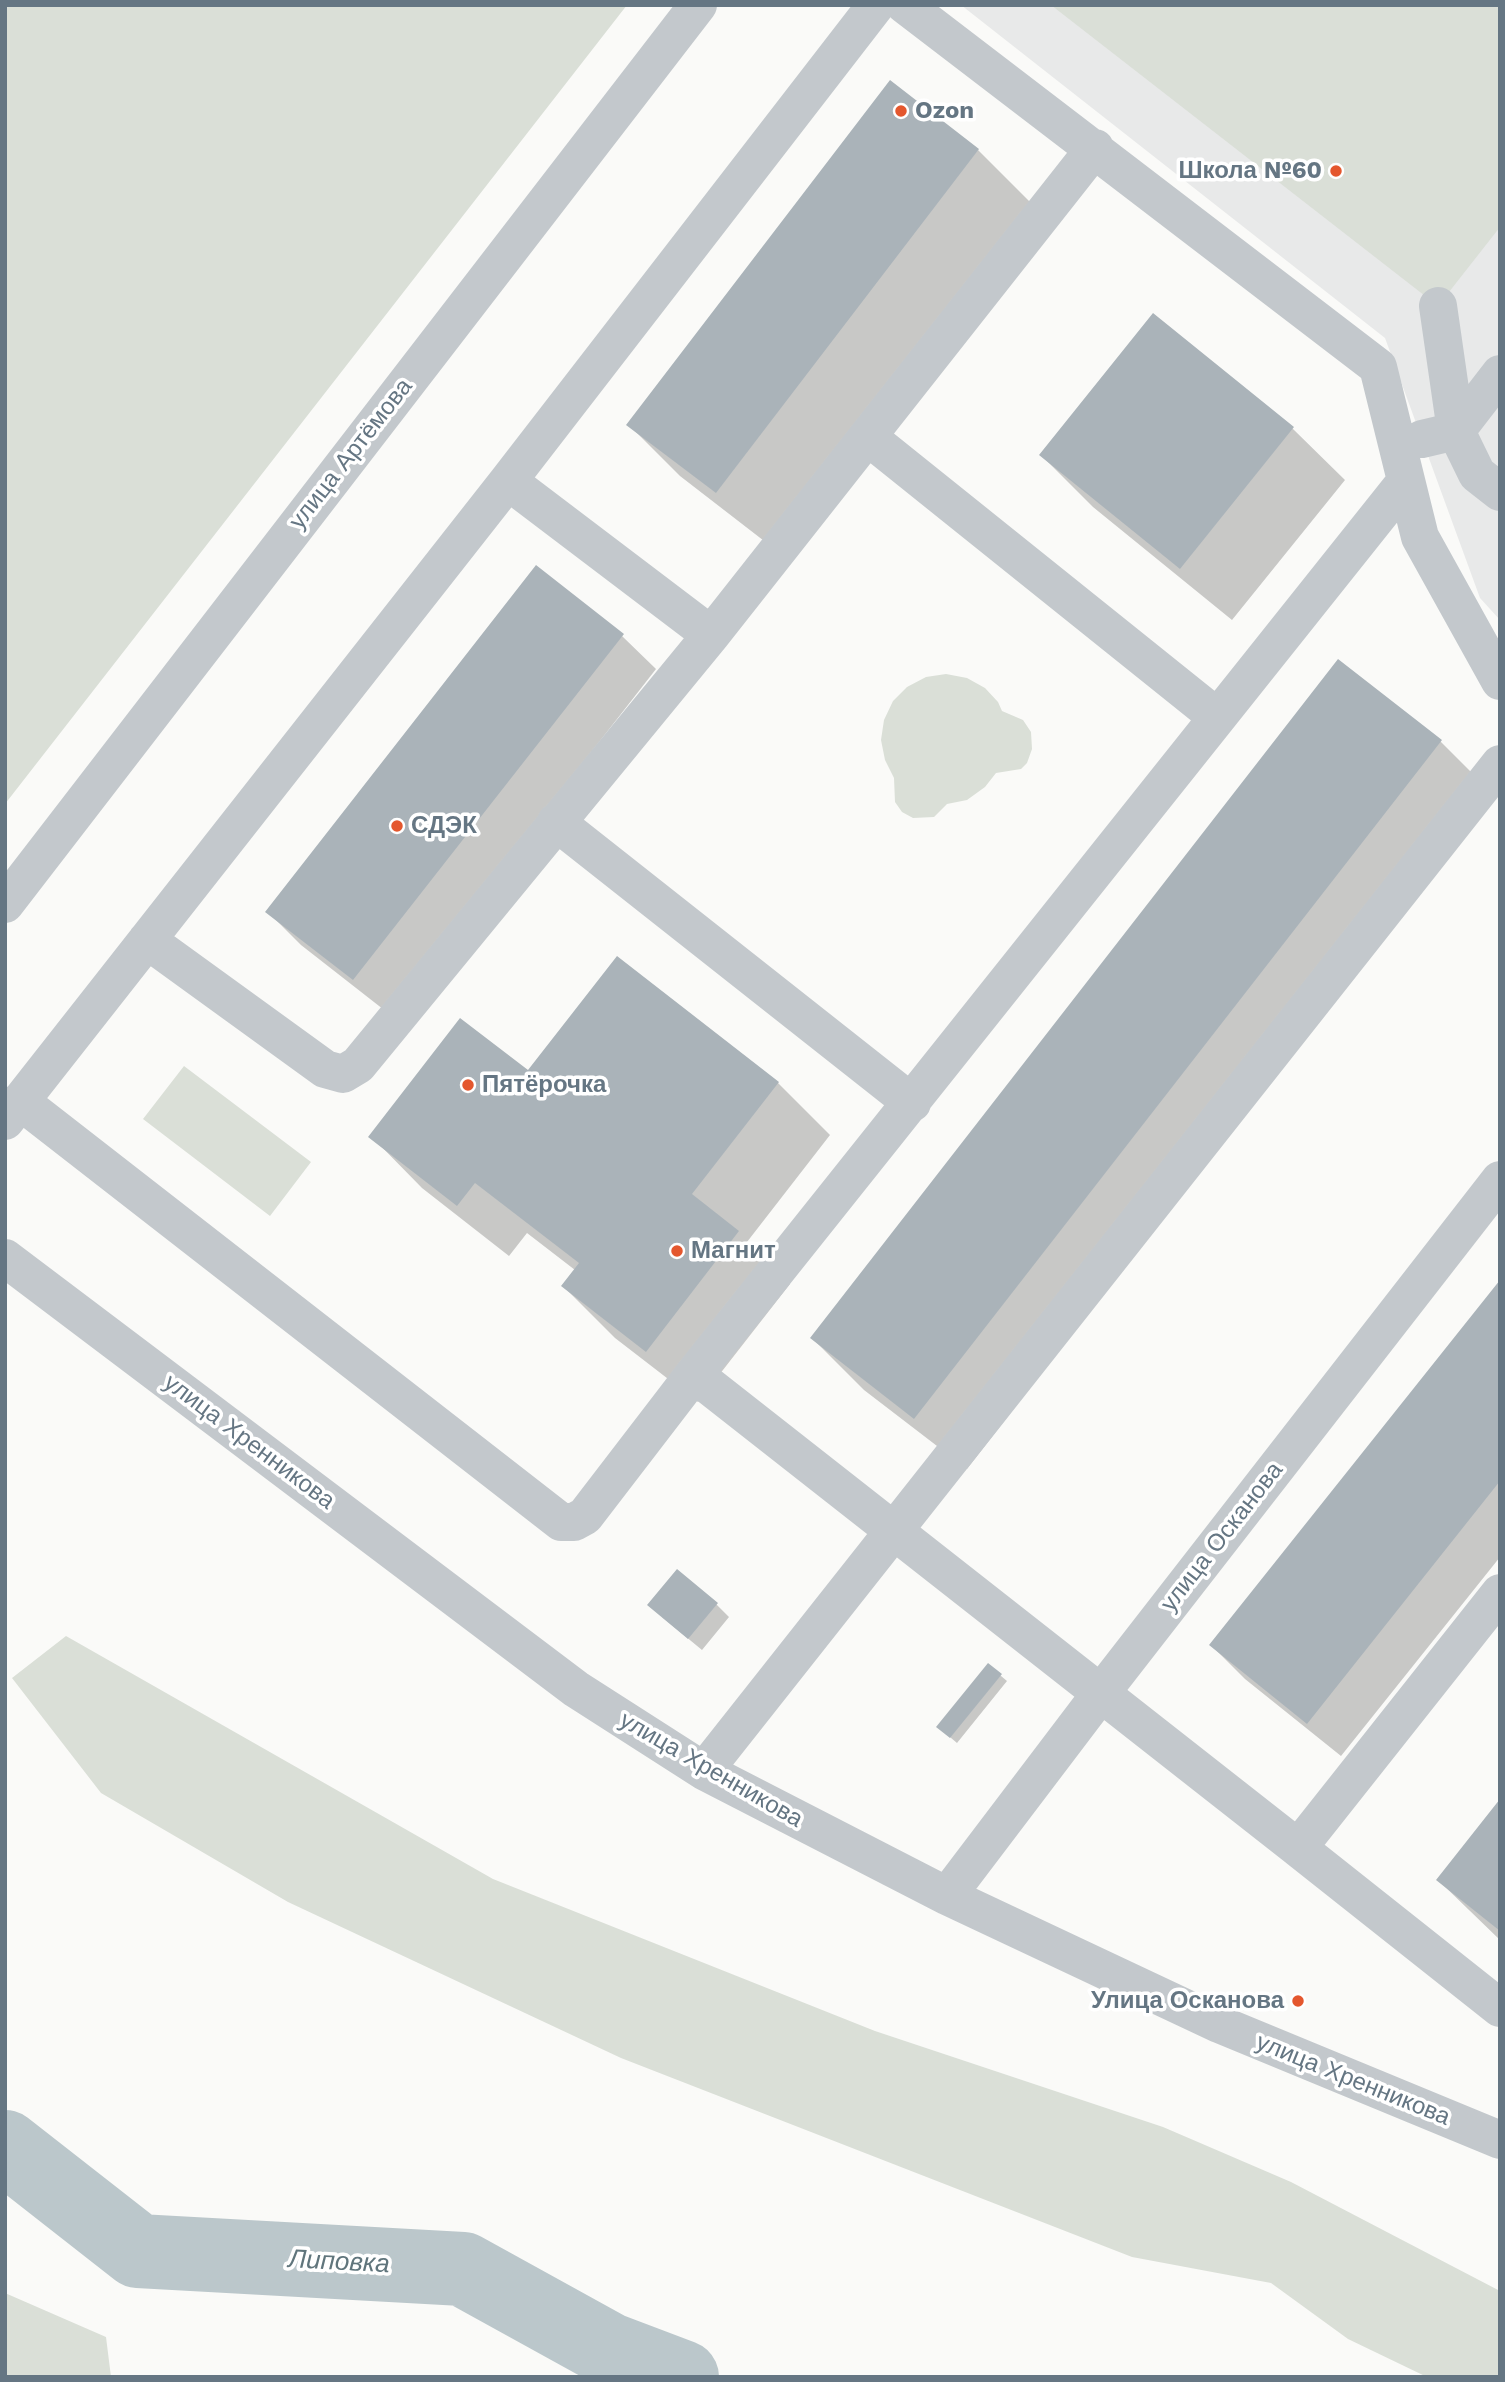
<!DOCTYPE html>
<meta charset="utf-8">
<style>
body{margin:0}
#map{position:relative;width:1505px;height:2382px;overflow:hidden;background:#fafaf8;font-family:"Work Sans",sans-serif}
canvas{display:block}
.frame{position:absolute;inset:0;border:7px solid #657683;pointer-events:none}
</style>
<div id="map">
<canvas width="1505" height="2382"></canvas>
<div class="frame"></div>
</div>
<script>
const g = document.querySelector('canvas').getContext('2d');
g.lineJoin = 'round';
function paint(path, color) {
  g.fillStyle = color;
  g.fill(path, 'evenodd');
}
function shape(rows) {
  const path = new Path2D();
  for (const r of rows) {
    path.moveTo(r[0], r[1]);
    for (let i = 2; i < r.length; i += 2) path.lineTo(r[i], r[i + 1]);
  }
  return path;
}
function trace(path, color, width, dash) {
  g.strokeStyle = color;
  g.lineWidth = width;
  g.lineCap = dash ? 'butt' : 'round';
  g.setLineDash(dash || []);
  g.stroke(path);
}
function label(font, color, halo, rows, align = 'center') {
  g.font = font + ' "Work Sans",sans-serif';
  g.lineWidth = 7;
  g.setLineDash([]);
  g.textBaseline = 'middle';
  g.strokeStyle = halo;
  g.fillStyle = color;
  for (const [text, x, y, turn = 0] of rows) {
    g.save();
    g.translate(x, y);
    g.rotate((+turn || 0) * Math.PI / 180);
    g.textAlign = isNaN(turn) ? turn : align;
    if (halo) g.strokeText(text, 0, 0);
    g.fillText(text, 0, 0);
    g.restore();
  }
}
const built = shape([
 [961,5,1500,5,1500,620,1480,598,1385,338]
]);
const green = shape([
 [5,5,627,5,5,804],
 [1051,5,1500,5,1500,227,1438,306],
 [946,674,967,678,985,688,998,702,1002,711,1023,720,1031,732,1032,749,1027,763,1021,769,996,773,985,787,967,800,947,804,934,817,913,818,902,812,895,802,894,778,885,760,881,740,884,720,893,701,907,687,926,677],
 [184,1066,311,1162,270,1216,143,1119],
 [66,1636,493,1879,875,2031,1163,2127,1291,2182,1500,2291,1500,2377,1427,2377,1348,2339,1271,2283,1132,2257,621,2058,288,1902,101,1793,12,1678],
 [5,2293,106,2337,111,2377,5,2377]
]);
const shadow = shape([
 [978,150,1030,202,768,544,680,476,628,424],
 [1153,316,1293,429,1345,480,1232,620,1093,507,1041,455],
 [622,636,656,669,388,1013,301,945,268,912],
 [1338,662,1441,742,1492,793,967,1469,864,1390,812,1338],
 [528,1073,778,1083,830,1135,747,1242,790,1284,698,1402,615,1338,563,1286,575,1270,527,1233,509,1256,422,1188,371,1136],
 [1500,1283,1500,1557,1341,1756,1245,1679,1211,1645],
 [716,1604,729,1617,702,1650,662,1617],
 [988,1665,1007,1681,957,1743,944,1732],
 [1500,1802,1500,1940,1438,1880]
]);
const river = shape([
 [5,2147,138,2251,463,2269,608,2349,682,2377]
]);
const building = shape([
 [890,80,979,149,716,493,626,425],
 [1153,313,1294,427,1180,569,1039,455],
 [536,565,624,634,353,980,265,912],
 [1338,659,1442,740,914,1419,810,1338],
 [617,956,779,1082,692,1194,739,1231,646,1352,561,1286,579,1263,475,1183,457,1206,368,1137,460,1018,528,1070],
 [1500,1280,1500,1481,1307,1724,1209,1645],
 [677,1569,718,1603,688,1639,647,1605],
 [988,1663,1002,1674,950,1738,936,1727],
 [1500,1799,1500,1931,1436,1880]
]);
const minor = shape([
 [905,5,1378,367,1420,537,1500,681],
 [1438,306,1456,431,1477,474,1500,492],
 [868,437,1217,717],
 [1422,439,1456,431,1500,374],
 [508,481,711,635],
 [1406,481,694,1374,1298,1848,1500,1593],
 [556,822,912,1103],
 [5,904,698,5],
 [147,940,325,1069,343,1074,358,1065,711,635,1095,148],
 [20,1101,561,1522,574,1522,585,1516,694,1374],
 [5,1121,508,481,876,5],
 [5,1258,576,1689,704,1771,947,1896,1219,2024,1500,2140],
 [704,1771,1500,764],
 [1298,1848,1500,2008],
 [947,1896,1101,1693,1500,1180]
]);
const markers = [
 [901,111,7,"#e4572e"],
 [1336,171,7,"#e4572e"],
 [397,826,7,"#e4572e"],
 [468,1085,7,"#e4572e"],
 [677,1251,7,"#e4572e"],
 [1298,2001,7,"#e4572e"]
];
const poiNames = [
 ["Ozon",915,111],
 ["Школа №60",1322,171,"right"],
 ["СДЭК",411,826],
 ["Пятёрочка",482,1085],
 ["Магнит",691,1251],
 ["Улица Осканова",1284,2001,"right"]
];
const streetNames = [
 ["улица Артёмова",351,454,-52],
 ["улица Хренникова",249,1442,37],
 ["улица Осканова",1222,1537,-52],
 ["улица Хренникова",711,1770,30],
 ["улица Хренникова",1353,2080,22]
];
const waterNames = [
 ["Липовка",339,2262,3]
];
paint(built, '#e8e9e9');
paint(green, '#dadfd7');
paint(shadow, '#0003');
trace(river, '#bbc7cb', 74);
paint(building, '#aab3b9');
trace(minor, '#c3c8cc', 38);
for (const [x, y, r, color] of markers) {
  const dot = new Path2D();
  dot.arc(x, y, r, 0, 2 * Math.PI);
  g.fillStyle = color;
  g.fill(dot);
  trace(dot, '#fff', 2.5);
}
label('bold 24px', '#657683', '#fff', poiNames, 'left');
label('24px', '#657683', '#fff', streetNames);
label('italic 26px', '#60757c', '#fff', waterNames);
</script>
